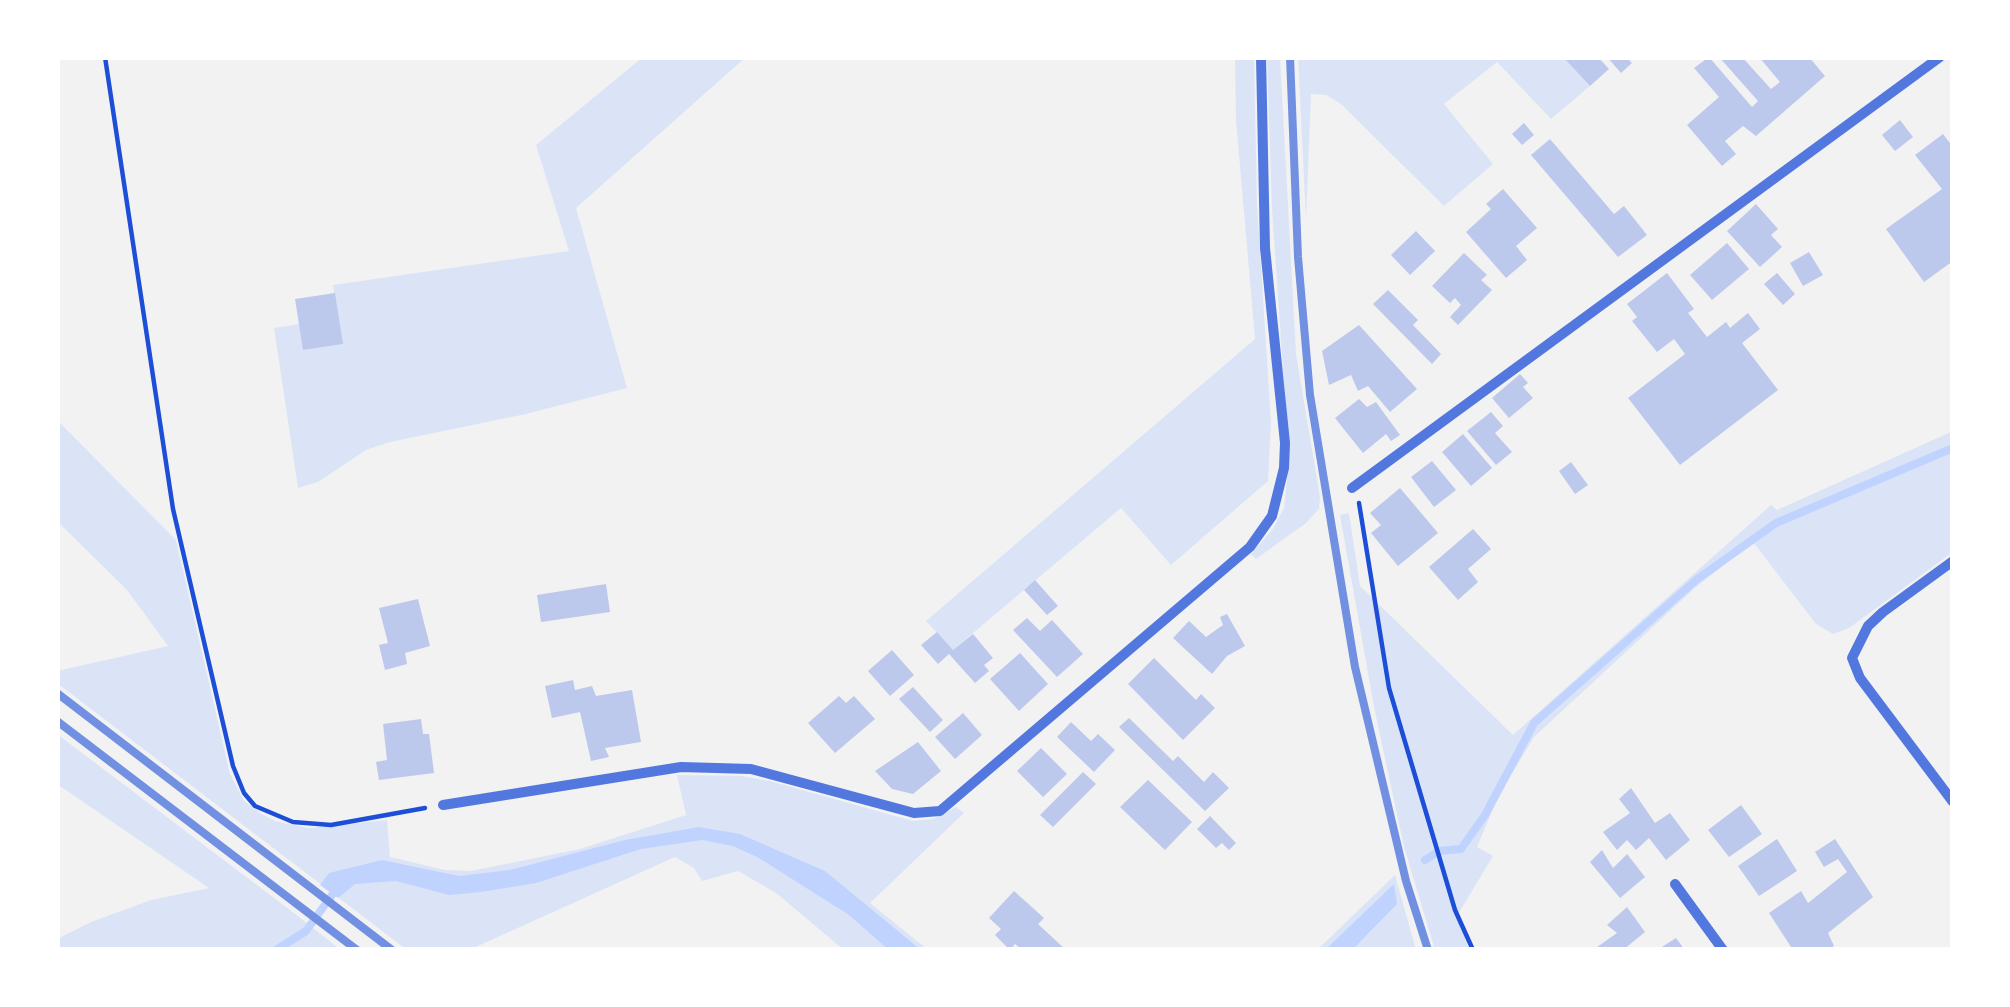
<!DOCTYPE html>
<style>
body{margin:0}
#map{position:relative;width:2010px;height:1007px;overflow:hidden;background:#f2f2f2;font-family:Lora,serif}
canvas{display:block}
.frame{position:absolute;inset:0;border:60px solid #fff;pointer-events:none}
</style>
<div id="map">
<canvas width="2010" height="1007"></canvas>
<div class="frame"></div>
</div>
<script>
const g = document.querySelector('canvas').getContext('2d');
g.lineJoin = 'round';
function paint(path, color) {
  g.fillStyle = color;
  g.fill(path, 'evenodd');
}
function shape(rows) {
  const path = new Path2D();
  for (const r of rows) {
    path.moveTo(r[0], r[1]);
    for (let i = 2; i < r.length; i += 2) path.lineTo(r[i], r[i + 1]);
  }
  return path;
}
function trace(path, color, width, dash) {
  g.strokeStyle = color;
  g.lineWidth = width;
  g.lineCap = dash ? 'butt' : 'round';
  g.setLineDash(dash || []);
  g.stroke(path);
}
const green = shape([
 [643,57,746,57,576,208,627,388,526,414,390,442,366,450,318,482,298,488,274,328,299,324,304,350,342,344,333,285,569,251,536,145],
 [1235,57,1254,57,1257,204,1271,422,1268,481,1171,565,1121,508,953,650,926,621,1255,339,1236,120],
 [1267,57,1280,57,1296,354,1320,497,1319,509,1306,523,1256,559,1251,554,1272,530,1284,508,1289,459,1272,209],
 [1298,57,1563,57,1590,86,1551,119,1497,62,1444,104,1493,164,1444,206,1341,104,1326,95,1311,94,1306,220],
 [57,420,176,540,230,774,244,801,260,813,275,821,308,828,387,820,390,857,445,870,471,871,580,849,686,815,677,775,742,776,770,781,913,821,933,819,956,807,964,813,870,903,928,950,844,950,776,893,738,871,702,881,694,868,675,857,469,950,407,950,57,683,57,671,168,646,127,590,57,521],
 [1953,431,1953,552,1849,628,1833,634,1816,624,1753,542,1696,587,1534,737,1498,797,1477,847,1493,856,1457,916,1469,950,1435,950,1404,847,1374,707,1340,515,1349,513,1360,586,1513,735,1771,505,1777,510],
 [57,734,290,910,341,950,57,950,57,939,91,922,151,900,209,888,57,784],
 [1395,875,1416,950,1317,950]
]);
const water = shape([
 [699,827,740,834,825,871,921,950,889,950,849,915,759,858,733,846,702,840,641,849,536,883,481,892,449,895,396,881,355,884,338,898,320,885,329,873,382,860,459,876,510,870,625,840],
 [1394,884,1397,904,1352,950,1325,950]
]);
const stream = shape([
 [1425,860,1439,851,1461,849,1485,815,1534,723,1696,580,1776,523,1953,448],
 [276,950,306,931,337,888]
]);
const building = shape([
 [1563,57,1598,57,1609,69,1590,86],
 [1607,57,1626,57,1632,63,1621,73],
 [1709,57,1752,107,1758,101,1719,57,1742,57,1771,89,1780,82,1759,57,1809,57,1825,76,1756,136,1743,126,1725,141,1736,154,1722,166,1687,125,1719,97,1694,68],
 [1900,120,1913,137,1895,151,1882,135],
 [1524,123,1534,135,1522,145,1512,134],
 [1943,134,1953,147,1953,261,1924,282,1886,229,1942,189,1915,155],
 [1550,139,1614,214,1624,206,1647,235,1618,257,1531,155],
 [1503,189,1537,228,1516,246,1527,260,1506,278,1466,232,1491,209,1486,204],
 [1756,204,1778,229,1771,235,1782,247,1760,267,1727,231],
 [1416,231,1435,251,1410,275,1391,255],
 [1727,243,1749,269,1712,300,1690,275],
 [1809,252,1823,275,1803,286,1790,263],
 [1464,253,1487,275,1481,280,1492,290,1458,325,1450,317,1461,305,1455,298,1450,303,1432,286],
 [1667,273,1694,309,1688,313,1707,337,1726,322,1730,328,1748,313,1760,329,1742,343,1778,390,1680,465,1628,398,1685,354,1674,339,1657,352,1632,321,1637,317,1627,304],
 [1777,273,1795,294,1783,305,1764,284],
 [1388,290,1418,320,1413,325,1441,354,1432,364,1373,304],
 [335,293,343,344,303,350,295,299],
 [1359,325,1417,389,1390,412,1368,386,1358,391,1351,375,1329,385,1322,351],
 [1520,374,1528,383,1523,387,1533,398,1509,418,1492,398],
 [1359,399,1367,407,1376,402,1400,435,1391,441,1386,434,1363,453,1335,418],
 [1491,412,1503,426,1495,433,1512,452,1496,465,1467,431],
 [1463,434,1492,468,1471,486,1442,452],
 [1432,461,1456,490,1434,507,1411,477],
 [1571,462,1588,485,1575,494,1559,471],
 [1400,488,1438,533,1398,566,1371,533,1381,525,1370,513],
 [1473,529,1491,549,1468,569,1478,582,1458,600,1429,567],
 [1035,580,1058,606,1047,615,1024,590],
 [606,584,610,612,541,622,537,595],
 [418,599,430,646,405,653,407,664,385,670,379,645,388,643,379,608],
 [1227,614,1245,646,1227,656,1212,674,1173,638,1189,621,1206,637,1223,625,1220,617],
 [1027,618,1040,631,1052,620,1083,654,1057,677,1013,630],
 [937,632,953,650,973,634,993,658,984,665,989,671,975,683,949,654,938,664,921,645],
 [892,650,914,675,890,696,868,671],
 [1020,653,1048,684,1019,711,990,679],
 [1154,658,1196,700,1201,694,1215,708,1183,740,1128,684],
 [573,680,575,690,592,686,596,696,632,690,641,742,605,748,609,757,591,761,580,712,552,718,545,686],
 [913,687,943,720,930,732,899,699],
 [839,696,846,703,854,696,875,719,835,753,808,723],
 [963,713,982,735,955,759,935,737],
 [1129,718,1173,761,1178,756,1204,782,1213,772,1229,788,1205,811,1119,727],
 [421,719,423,734,429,734,434,773,379,780,376,762,387,760,383,724],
 [1071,722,1091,741,1098,734,1115,750,1094,772,1057,737],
 [918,742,941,771,913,794,892,789,875,771],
 [1041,748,1067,774,1043,797,1017,771],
 [1083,772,1096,784,1053,827,1040,815],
 [1148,780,1192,822,1165,850,1120,807],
 [1631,788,1655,823,1670,813,1690,840,1666,860,1649,838,1636,850,1627,840,1617,850,1603,832,1630,813,1619,799],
 [1741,805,1762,834,1729,857,1708,830],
 [1210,816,1236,843,1229,850,1222,843,1216,848,1197,829],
 [1777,839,1797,871,1759,896,1738,866],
 [1835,839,1873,897,1828,933,1834,946,1827,950,1793,950,1769,913,1801,891,1808,903,1847,872,1838,859,1824,867,1815,852],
 [1602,850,1613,868,1627,854,1645,877,1620,898,1590,862],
 [1014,891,1044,918,1038,924,1066,950,1022,950,1015,944,1010,950,995,935,1001,929,989,918],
 [1627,907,1645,932,1623,950,1593,950,1617,933,1607,925],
 [1676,938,1685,950,1657,950]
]);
const path = shape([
 [105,57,173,509,233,766,244,793,255,806,293,822,331,825,425,808],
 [1359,503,1389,688,1455,910,1473,950]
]);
const minor = shape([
 [1352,488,1940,57],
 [1953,561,1883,612,1868,626,1852,658,1860,678,1953,802],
 [443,805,681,767,751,769,914,813,940,811,1250,547,1272,516,1284,468,1285,443,1265,248,1261,57],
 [1675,884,1723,950]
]);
const rail = shape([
 [1290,57,1298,257,1310,395,1355,667,1406,881,1428,950],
 [57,693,392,950],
 [57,721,357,950]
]);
paint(green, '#dbe4f7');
paint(water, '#bfd3fe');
trace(stream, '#bfd3fe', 8);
paint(building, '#bdc9ec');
trace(path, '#1d4ed8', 4.5);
trace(minor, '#5277de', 10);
trace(rail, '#7290e2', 8);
</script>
